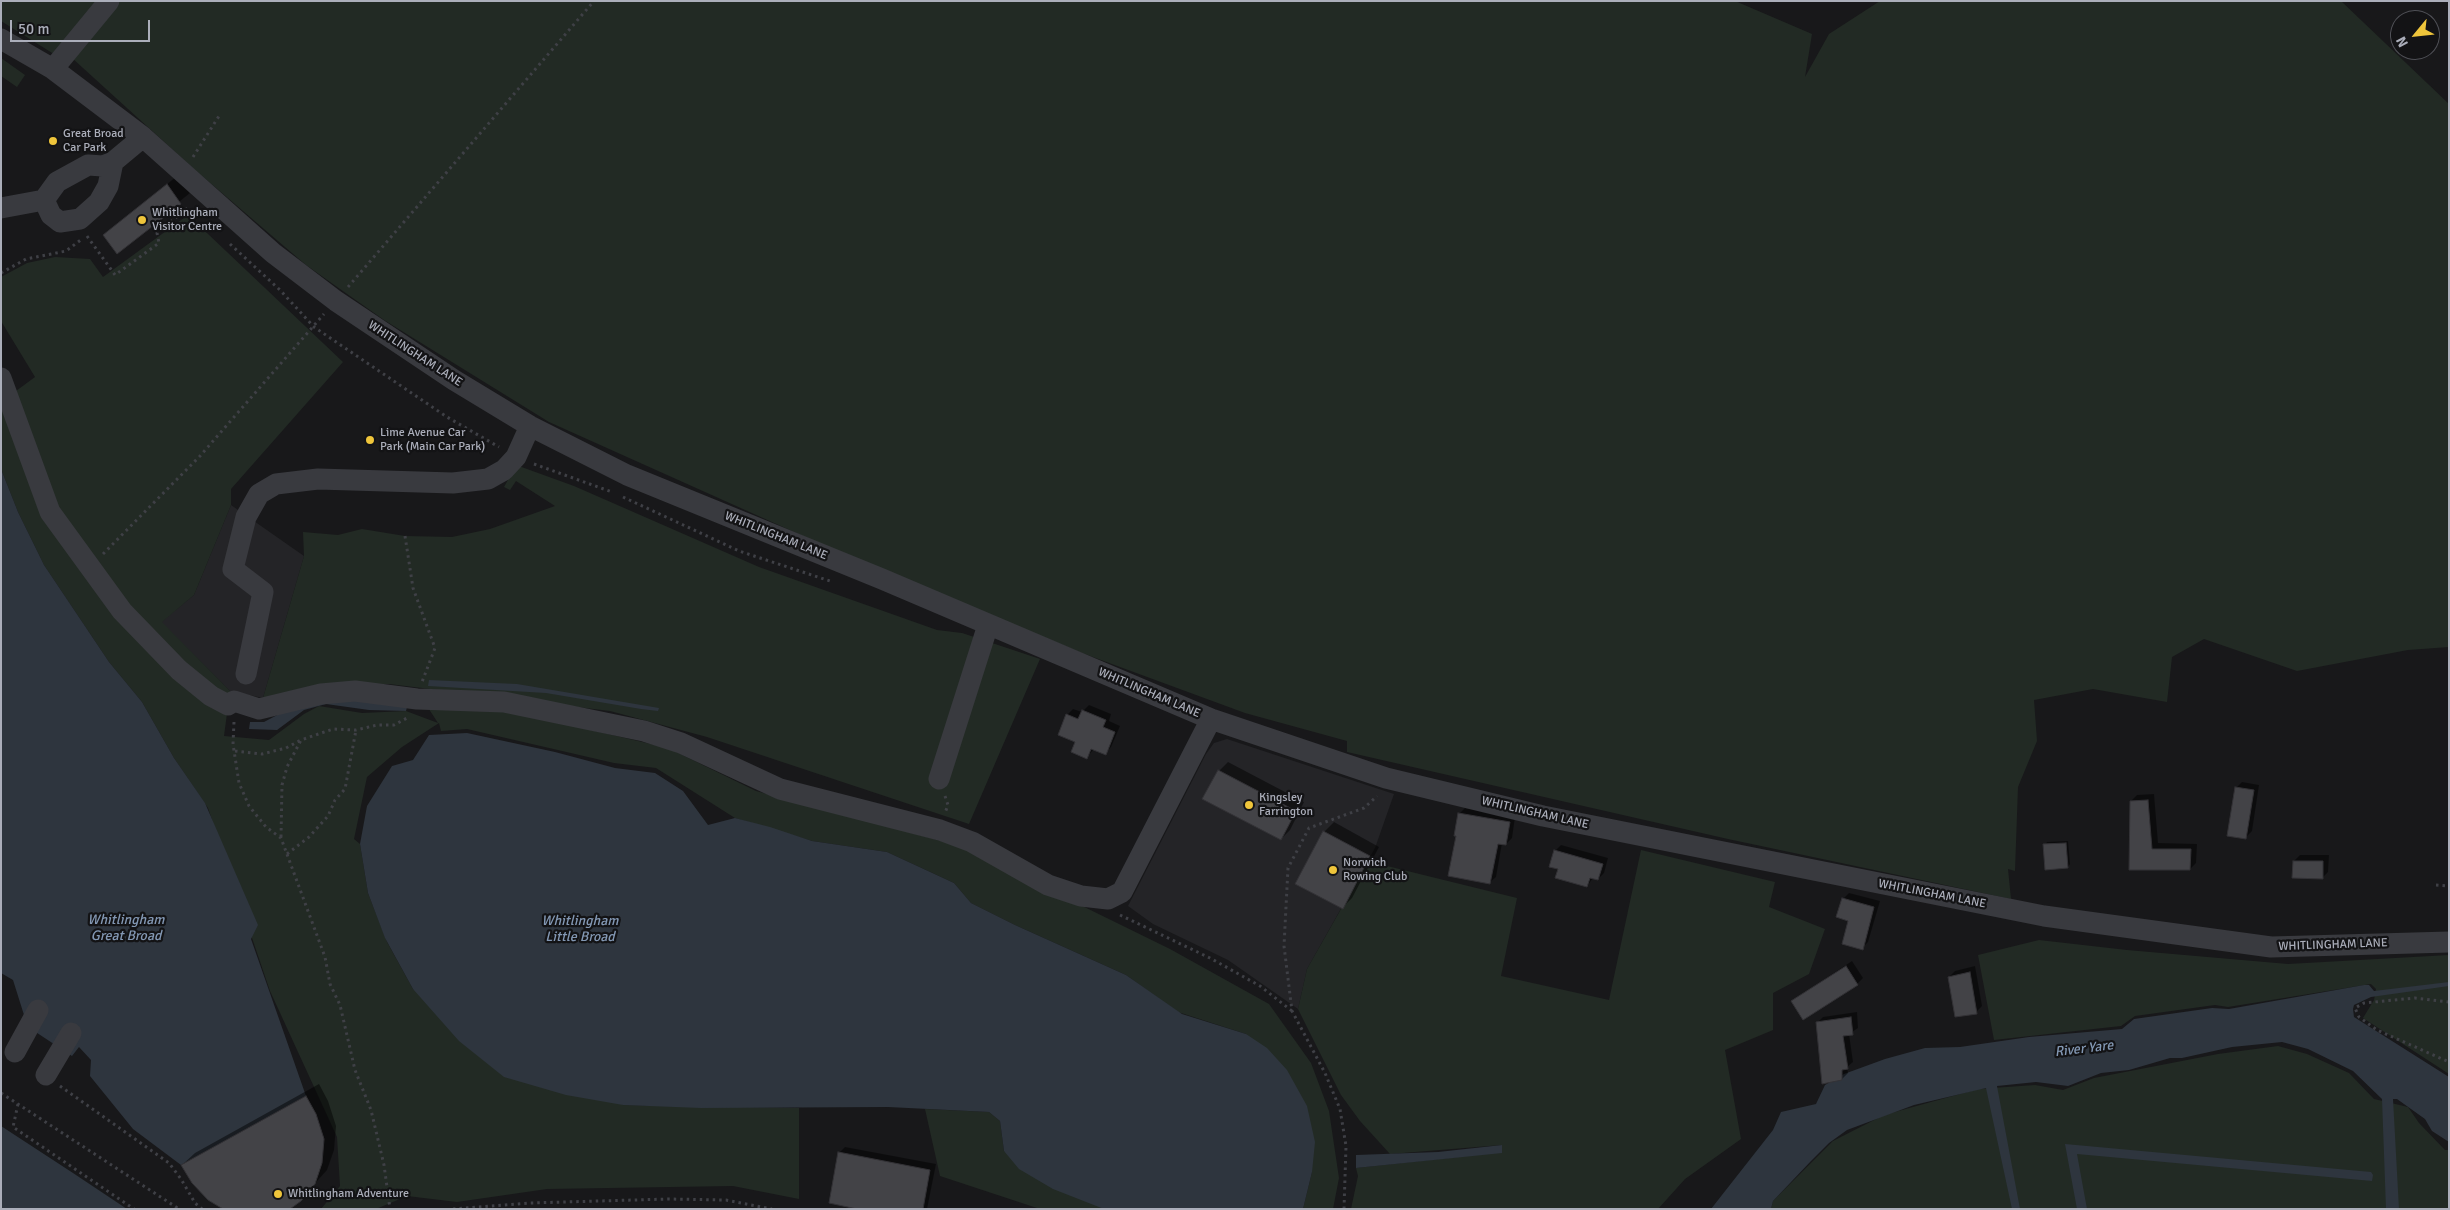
<!DOCTYPE html>
<style>
body{margin:0}
#map{position:relative;width:2450px;height:1210px;overflow:hidden;background:#18181a;font-family:Signika,sans-serif}
canvas{display:block}
.frame{position:absolute;inset:0;border:2px solid #abaeba;pointer-events:none}
.north{position:absolute;left:2390px;top:10px;width:50px;height:50px;box-sizing:border-box;background:#131315;border:1px solid #505157;border-radius:50%;rotate:242deg;font-size:14px;font-weight:700;line-height:20px;text-align:center;color:#abaeba}
.north::after{content:'';display:block;margin:auto;width:18px;height:22px;background:#efc53b;clip-path:polygon(50% 0,100% 100%,50% 72%,0 100%)}
.scale{position:absolute;left:10px;top:20px;width:140px;height:22px;box-sizing:border-box;border:2px solid #abaeba;border-top:0;padding-left:6px;font-size:15px;line-height:18px;white-space:nowrap;color:#abaeba;-webkit-text-stroke:4px #131315;paint-order:stroke}
</style>
<div id="map">
<canvas width="2450" height="1210"></canvas>
<div class="frame"></div>
<div class="north">N</div>
<div class="scale">50 m</div>
</div>
<script>
const g = document.querySelector('canvas').getContext('2d');
g.lineJoin = 'round';
function paint(path, color) {
  g.fillStyle = color;
  g.fill(path, 'evenodd');
}
function shape(rows) {
  const path = new Path2D();
  for (const r of rows) {
    path.moveTo(r[0], r[1]);
    for (let i = 2; i < r.length; i += 2) path.lineTo(r[i], r[i + 1]);
  }
  return path;
}
function trace(path, color, width, dash) {
  g.strokeStyle = color;
  g.lineWidth = width;
  g.lineCap = dash ? 'butt' : 'round';
  g.setLineDash(dash || []);
  g.stroke(path);
}
function label(font, color, halo, rows, align = 'center') {
  g.font = font + ' Signika,sans-serif';
  g.lineWidth = 4.5;
  g.setLineDash([]);
  g.textBaseline = 'middle';
  g.strokeStyle = halo;
  g.fillStyle = color;
  for (const [text, x, y, turn = 0] of rows) {
    g.save();
    g.translate(x, y);
    g.rotate((+turn || 0) * Math.PI / 180);
    g.textAlign = isNaN(turn) ? turn : align;
    if (halo) g.strokeText(text, 0, 0);
    g.fillText(text, 0, 0);
    g.restore();
  }
}
const built = shape([
 [231,505,304,556,263,698,230,691,161,622,194,595],
 [1227,739,1394,794,1375,848,1307,969,1298,1009,1228,960,1153,924,1128,906,1206,754,1214,743]
]);
const green = shape([
 [1,1,1735,1,1812,34,1805,77,1829,34,1880,1,2341,1,2449,104,2449,647,2408,650,2297,671,2204,639,2172,657,2167,702,2093,689,2034,700,2037,741,2018,787,2015,871,2008,869,2011,899,1728,839,1347,752,1347,741,1245,713,1082,653,841,553,549,422,384,320,306,265,194,169,72,58,57,56,1,21],
 [1,58,25,75,17,87,1,76],
 [188,215,343,362,231,489,231,505,194,595,162,622,230,691,224,736,269,740,304,714,319,706,362,713,406,711,438,723,425,703,501,709,668,748,756,791,960,846,1170,949,1269,1004,1311,1063,1329,1111,1339,1178,1333,1209,1303,1209,1312,1172,1246,1034,1178,1012,1126,975,1015,925,971,903,954,883,887,852,812,841,735,818,656,768,614,763,467,729,441,731,439,723,402,747,367,777,354,839,360,844,368,893,387,942,413,989,623,1105,799,1108,799,1199,733,1186,547,1189,457,1202,407,1196,376,1209,321,1209,340,1186,337,1137,270,991,208,808,174,758,142,702,109,662,44,565,18,512,1,469,1,402,35,377,1,321,1,277,27,263,55,257,90,259,103,277],
 [516,465,574,486,759,567,937,630,962,633,1040,659,969,824,707,737,610,711,389,684,347,685,263,698,304,556,303,532,338,535,362,529,405,536,452,537,490,529,555,506,516,481,510,490,504,487],
 [1641,850,1775,882,1769,907,1825,929,1809,974,1773,993,1773,1030,1725,1050,1741,1139,1685,1179,1658,1209,1351,1209,1358,1176,1356,1168,1502,1152,1502,1145,1390,1154,1360,1121,1341,1095,1298,1009,1307,969,1371,856,1383,865,1517,898,1501,976,1609,1000],
 [2039,940,2127,950,2288,964,2449,955,2449,1074,2363,1018,2374,1000,2376,989,2371,984,2228,1007,2215,1005,2135,1016,2121,1026,1994,1040,1978,955],
 [2278,1046,2307,1054,2349,1073,2374,1099,2408,1107,2419,1123,2445,1150,2449,1150,2449,1209,1771,1209,1773,1201,1833,1141,1884,1115,1978,1089,2035,1085,2063,1090,2094,1078,2218,1054],
 [925,1109,989,1112,1000,1121,1004,1151,1113,1209,1040,1209,940,1176]
]);
const water = shape([
 [1,469,18,512,44,565,109,662,142,702,174,758,205,803,258,925,251,939,306,1096,181,1165,133,1129,90,1076,91,1060,79,1047,72,1056,22,1023,24,1015,13,980,1,973],
 [429,680,517,684,659,708,658,711,641,709,546,693,428,686],
 [340,697,407,707,406,711,369,710,326,704,304,710,277,730,249,729,250,722,264,722,300,703],
 [467,733,555,752,615,768,655,773,683,791,708,825,735,818,770,827,812,841,887,852,954,883,971,903,1015,925,1126,975,1182,1014,1246,1034,1267,1048,1287,1070,1307,1106,1315,1142,1312,1172,1303,1209,1104,1209,1053,1189,1019,1169,1004,1151,1000,1121,989,1112,888,1107,701,1108,623,1105,566,1095,504,1077,459,1041,413,989,385,938,368,893,360,844,367,806,392,766,413,760,429,735],
 [2449,982,2449,986,2371,997,2354,1005,2353,1009,2354,1017,2449,1077,2449,1142,2432,1131,2425,1119,2397,1099,2393,1099,2399,1209,2386,1209,2382,1099,2353,1071,2308,1049,2282,1042,2232,1047,2182,1058,2170,1058,2129,1070,2101,1073,2068,1086,2036,1082,1997,1086,2020,1209,2012,1209,1986,1088,1914,1105,1847,1130,1829,1143,1811,1161,1773,1201,1771,1209,1711,1209,1773,1130,1781,1112,1816,1104,1825,1085,1844,1074,1885,1059,1925,1048,1960,1047,2029,1037,2122,1029,2134,1019,2212,1008,2229,1009,2364,985,2369,985,2374,991],
 [1,1126,73,1173,127,1209,1,1209],
 [2065,1144,2371,1172,2373,1175,2372,1181,2077,1154,2087,1209,2077,1209],
 [1502,1145,1502,1153,1356,1168,1356,1155,1438,1152]
]);
const shadow = shape([
 [177,176,190,193,117,252,104,236],
 [1089,705,1111,714,1109,721,1120,726,1111,747,1105,753,1094,749,1087,757,1077,741,1067,715,1073,709,1082,712],
 [1228,762,1304,802,1290,830,1281,839,1219,771],
 [2242,782,2259,785,2252,831,2246,837,2236,788],
 [2154,794,2158,843,2197,844,2196,863,2190,869,2130,869,2131,801,2137,795],
 [1465,808,1515,817,1512,838,1506,844,1502,843,1496,877,1489,883,1458,835,1459,814],
 [1334,822,1379,847,1352,898,1343,907,1297,884,1324,832],
 [2068,841,2070,864,2068,867,2045,845,2047,842],
 [1561,845,1608,858,1604,873,1598,879,1593,878,1587,886,1559,868,1555,851],
 [2300,855,2329,855,2328,872,2322,878,2294,861],
 [1849,893,1880,901,1868,942,1862,948,1843,899],
 [1852,961,1863,978,1857,984,1792,1001],
 [1975,966,1982,1006,1976,1012,1949,977,1955,971],
 [1857,1012,1858,1028,1849,1034,1853,1062,1847,1067,1848,1073,1842,1079,1817,1023,1823,1017],
 [319,1084,328,1101,336,1126,334,1150,327,1170,300,1200,182,1165,195,1153],
 [845,1147,936,1164,927,1209,864,1209,839,1153]
]);
const building = shape([
 [167,184,181,204,117,254,103,235,167,184],
 [1082,710,1106,720,1103,727,1115,732,1106,755,1091,749,1087,759,1071,752,1075,742,1058,735,1066,714,1078,719,1082,710],
 [1218,770,1296,811,1281,840,1202,799,1218,770],
 [2235,787,2254,790,2246,839,2227,836,2235,787],
 [2148,800,2152,849,2191,849,2190,870,2129,870,2130,801,2148,800],
 [1458,813,1510,822,1506,845,1498,844,1490,884,1448,876,1456,836,1454,836,1458,813],
 [1323,831,1370,856,1343,909,1295,884,1323,831],
 [2066,843,2068,868,2045,870,2043,844,2066,843],
 [1554,850,1603,864,1598,880,1590,878,1587,887,1555,878,1558,869,1549,867,1554,850],
 [2293,861,2323,861,2323,879,2292,878,2293,861],
 [1842,898,1874,907,1863,950,1842,944,1848,921,1836,917,1842,898],
 [1846,966,1858,985,1803,1020,1791,1001,1846,966],
 [1970,972,1977,1014,1955,1017,1948,977,1970,972],
 [1851,1017,1853,1035,1843,1036,1848,1069,1842,1070,1842,1080,1822,1084,1816,1022,1851,1017],
 [306,1096,316,1114,324,1139,322,1163,315,1184,301,1201,290,1209,223,1209,208,1200,192,1183,181,1165,306,1096],
 [838,1152,930,1170,923,1209,857,1209,829,1203,838,1152]
]);
const path = shape([
 [193,157,219,116],
 [87,236,115,275,159,243,157,233,190,206],
 [230,244,280,290,314,327,447,417,499,447],
 [1,273,26,259,66,251,82,239],
 [348,287,594,1],
 [534,464,612,492],
 [623,497,739,551,830,581],
 [405,536,413,588,435,648,422,682],
 [103,554,200,456,324,314],
 [234,722,233,744,239,783,249,806,266,827,281,838,325,957,330,984,340,1005,355,1070,371,1110,384,1165,390,1209],
 [235,751,262,754,286,748,301,740],
 [945,796,948,805,945,813],
 [281,837,282,785,287,767,301,740,333,729,356,730,377,725,394,725,407,718],
 [287,854,309,837,328,816,335,800,345,789,356,730],
 [2436,885,2449,886],
 [1120,915,1210,958,1260,986,1292,1011],
 [2449,1002,2415,998,2364,1003,2355,1008,2359,1017,2377,1030,2449,1062],
 [60,1086,169,1163,181,1179,195,1203,202,1209],
 [1,1093,179,1209],
 [18,1104,13,1127,134,1209],
 [453,1209,530,1203,669,1199,726,1200,772,1209],
 [1344,1209,1346,1146,1340,1109,1325,1073,1292,1011,1284,946,1288,868,1309,828,1364,808,1377,796]
]);
const minor = shape([
 [1,39,53,69,143,137,273,253,336,301,454,380,530,426,627,475,882,579,1211,719,1386,778,1543,816,2044,916,2271,947,2449,942],
 [53,69,109,1],
 [113,162,108,186,99,202,80,219,60,222,51,215,44,200,57,182,88,165,103,166,113,162,143,137],
 [1,208,44,200],
 [1,378,50,512,122,611,179,670,211,696,228,705,234,701,259,709,321,694,355,691,417,699,504,702,644,731,681,743,780,789,940,830,972,842,1048,885,1081,896,1108,899,1122,892,1211,719],
 [246,674,263,592,233,569,246,517,259,494,276,484,318,479,453,483,488,479,504,470,516,457,530,426],
 [939,779,988,625],
 [15,1052,38,1010],
 [46,1075,71,1033]
]);
const markers = [
 [53,141,5,"#efc53b"],
 [142,220,5,"#efc53b"],
 [370,440,5,"#efc53b"],
 [1249,805,5,"#efc53b"],
 [1333,870,5,"#efc53b"],
 [278,1194,5,"#efc53b"]
];
const poiNames = [
 ["Great Broad",63,134],
 ["Car Park",63,148],
 ["Whitlingham",152,213],
 ["Visitor Centre",152,227],
 ["Lime Avenue Car",380,433],
 ["Park (Main Car Park)",380,447],
 ["Kingsley",1259,798],
 ["Farrington",1259,812],
 ["Norwich",1343,863],
 ["Rowing Club",1343,877],
 ["Whitlingham Adventure",288,1194]
];
const streetNames = [
 ["WHITLINGHAM LANE",415,354,33],
 ["WHITLINGHAM LANE",776,536,22],
 ["WHITLINGHAM LANE",1149,693,23],
 ["WHITLINGHAM LANE",1535,813,13],
 ["WHITLINGHAM LANE",1932,894,11],
 ["WHITLINGHAM LANE",2333,945,-2]
];
const waterNames = [
 ["Whitlingham",126,920],
 ["Great Broad",126,936],
 ["Whitlingham",580,921],
 ["Little Broad",580,937],
 ["River Yare",2084,1049,-7]
];
paint(built, '#242427');
paint(green, '#222a24');
paint(water, '#2e353e');
paint(shadow, '#0007');
paint(building, '#434347');
trace(building, '#333236', 1);
trace(path, '#3f4046', 3, [2.5, 4]);
trace(minor, '#393a3f', 21);
for (const [x, y, r, color] of markers) {
  const dot = new Path2D();
  dot.arc(x, y, r, 0, 2 * Math.PI);
  g.fillStyle = color;
  g.fill(dot);
  trace(dot, '#131315', 2);
}
label('12px', '#abaeba', '#131315', poiNames, 'left');
label('12px', '#abaeba', '#131315', streetNames);
label('italic 14px', '#8398b4', '#131315', waterNames);
</script>
